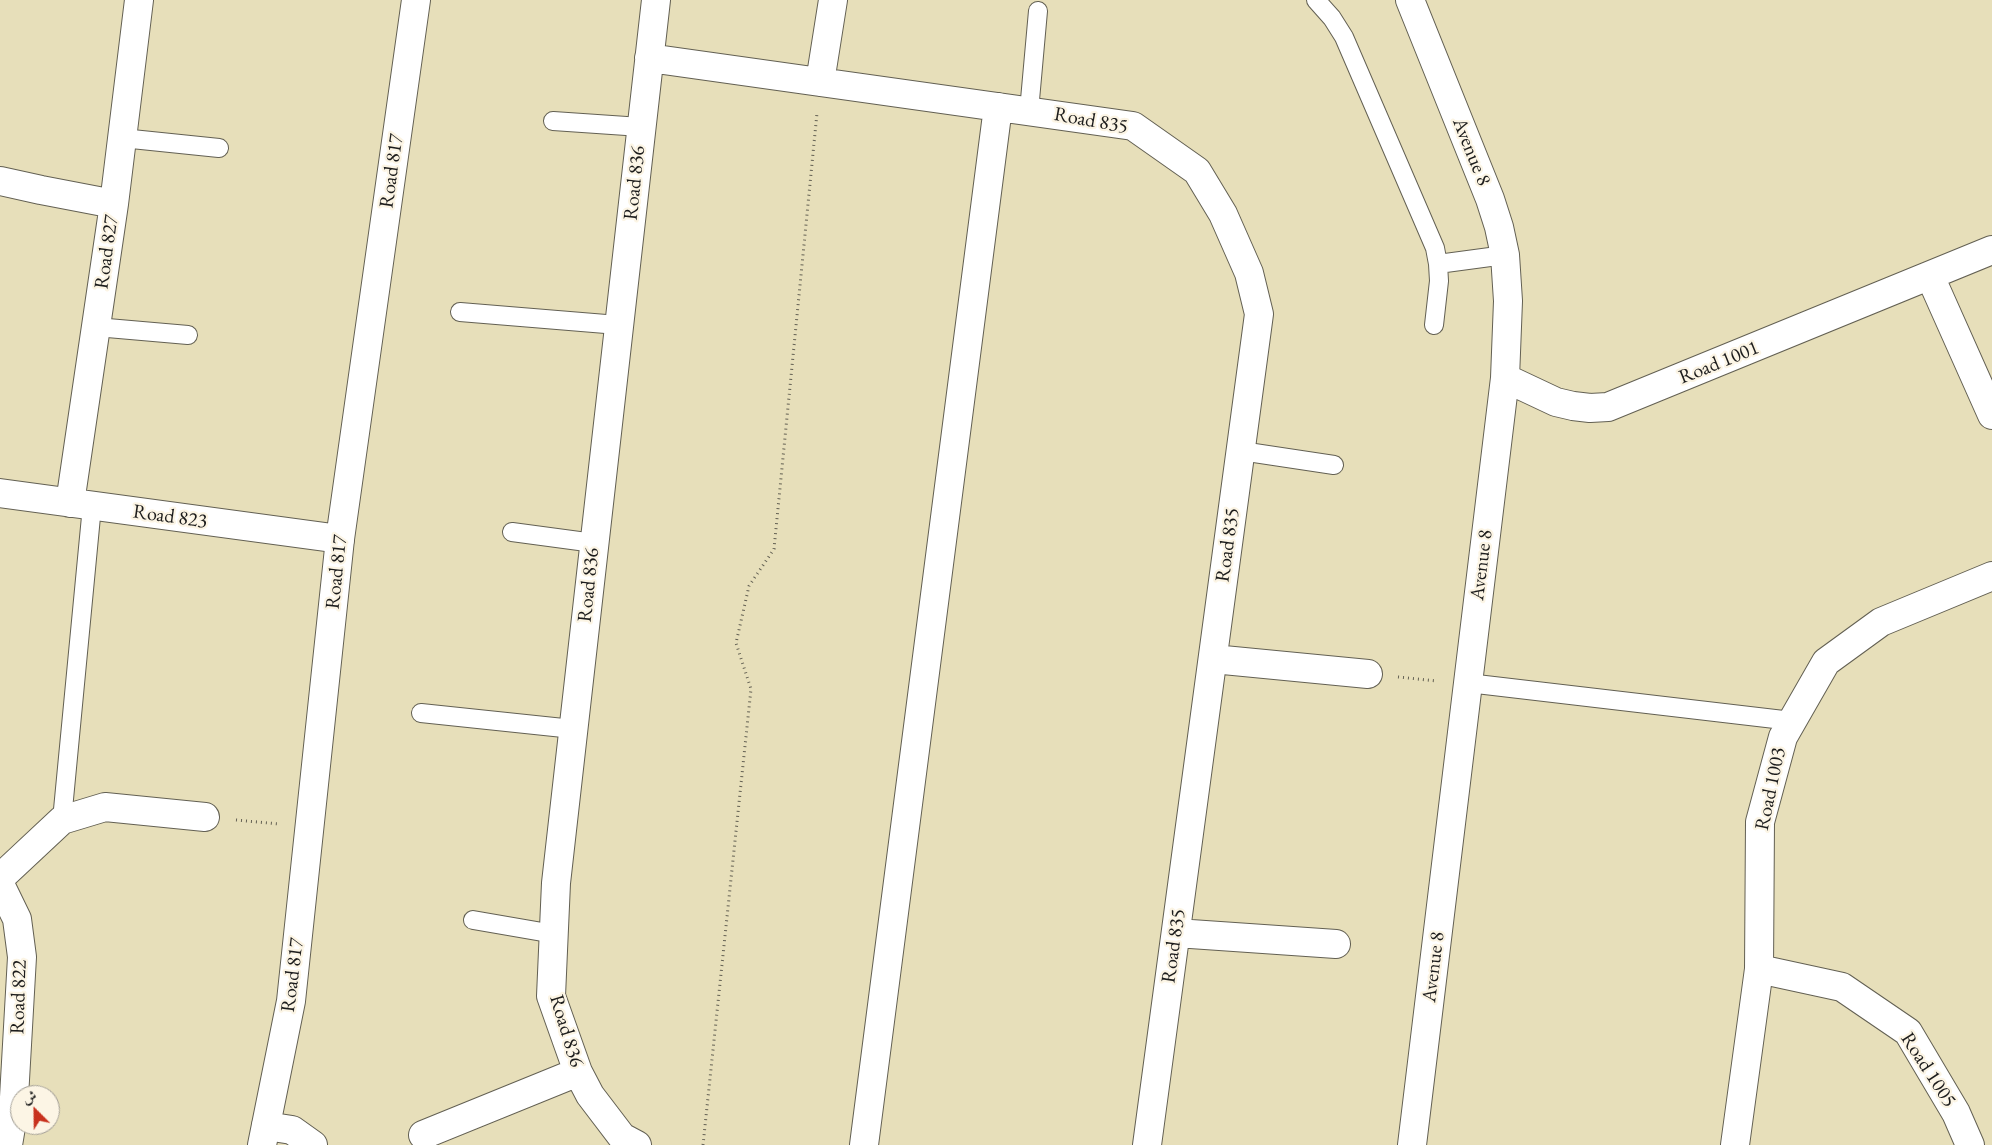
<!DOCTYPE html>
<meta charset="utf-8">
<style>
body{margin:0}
#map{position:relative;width:1992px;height:1145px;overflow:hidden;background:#e7dfba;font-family:"EB Garamond",Amiri,serif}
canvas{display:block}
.north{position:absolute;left:10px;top:1085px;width:50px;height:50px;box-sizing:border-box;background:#fcf5e5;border:1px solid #a29e95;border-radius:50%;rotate:337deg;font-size:14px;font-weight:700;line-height:20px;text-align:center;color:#1c1c1c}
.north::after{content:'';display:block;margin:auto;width:18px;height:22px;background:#c8321e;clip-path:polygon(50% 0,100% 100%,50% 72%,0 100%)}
</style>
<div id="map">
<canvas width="1992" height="1145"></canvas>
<div class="north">ش</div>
</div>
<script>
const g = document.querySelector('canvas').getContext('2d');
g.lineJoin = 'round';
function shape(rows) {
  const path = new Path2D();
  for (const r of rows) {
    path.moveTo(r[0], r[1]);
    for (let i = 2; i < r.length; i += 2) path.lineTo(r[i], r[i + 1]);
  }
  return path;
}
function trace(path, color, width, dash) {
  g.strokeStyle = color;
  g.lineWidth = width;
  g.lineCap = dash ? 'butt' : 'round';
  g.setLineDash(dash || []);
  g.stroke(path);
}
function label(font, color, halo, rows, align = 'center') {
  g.font = font + ' "EB Garamond",serif';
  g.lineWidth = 4.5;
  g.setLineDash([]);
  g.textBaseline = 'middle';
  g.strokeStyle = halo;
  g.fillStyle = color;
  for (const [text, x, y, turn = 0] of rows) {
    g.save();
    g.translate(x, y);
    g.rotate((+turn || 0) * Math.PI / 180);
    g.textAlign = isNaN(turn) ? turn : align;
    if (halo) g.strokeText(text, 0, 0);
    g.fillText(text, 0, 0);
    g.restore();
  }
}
const path = shape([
 [1398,677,1437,681],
 [236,820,279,824],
 [703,1145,751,689,736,643,749,586,774,549,817,113]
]);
const lane = shape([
 [1316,0,1332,18,1344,37,1435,248,1438,264,1439,281,1434,325],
 [1029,111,1038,11],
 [553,121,641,127],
 [122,138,219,148],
 [1438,264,1505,255],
 [460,312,618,325],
 [96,327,188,335],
 [1241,451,1334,465],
 [512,532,594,543],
 [1468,683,1792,721],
 [421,713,573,729],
 [62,820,92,506],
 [473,920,554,934]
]);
const street = shape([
 [1410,0,1490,199,1499,227,1505,255,1508,301,1505,378,1412,1145],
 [649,58,1133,126,1197,171,1223,214,1249,273,1259,314,1147,1145],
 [820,82,833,0],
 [0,181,41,190,114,204],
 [1930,276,1992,415],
 [1505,378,1556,402,1573,406,1590,408,1608,407,1992,250],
 [0,493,340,539],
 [70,503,114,204,139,0],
 [1213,659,1368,674],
 [0,878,62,820,105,807,205,817],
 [0,884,17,919,22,957,13,1115,8,1145],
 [1176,933,1336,944],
 [1759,969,1842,987,1908,1032,1956,1113,1970,1145],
 [266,1126,292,1130,313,1145],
 [423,1135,578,1072],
 [637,1145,622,1137,590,1095,578,1072,551,996,556,883,656,0],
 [864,1145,998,107],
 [1735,1145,1759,969,1760,822,1783,737,1826,662,1881,622,1992,576]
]);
const secondary = shape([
 [262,1145,291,1001,340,539,416,0]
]);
const streetNames = [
 ["Road 835",1091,121,10],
 ["Avenue 8",1471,152,68],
 ["Road 817",392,171,-82],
 ["Road 836",635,183,-84],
 ["Road 827",107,252,-82],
 ["Road 1001",1719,363,-22],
 ["Road 823",170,517,8],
 ["Road 835",1228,545,-82],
 ["Avenue 8",1482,565,-83],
 ["Road 817",337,572,-84],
 ["Road 836",589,585,-84],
 ["Road 1003",1771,789,-78],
 ["Road 835",1174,946,-82],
 ["Avenue 8",1434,967,-83],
 ["Road 817",293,975,-83],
 ["Road 822",19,997,-88],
 ["Road 836",566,1031,73],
 ["Road 1005",1928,1070,57]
];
trace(lane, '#636053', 20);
trace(street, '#636053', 30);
trace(secondary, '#636053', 30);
trace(path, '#636053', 3, [1, 4]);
trace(lane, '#fff', 18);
trace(street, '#fff', 28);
trace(secondary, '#fff', 28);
label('20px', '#1c1c1c', '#fcf5e5', streetNames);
</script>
